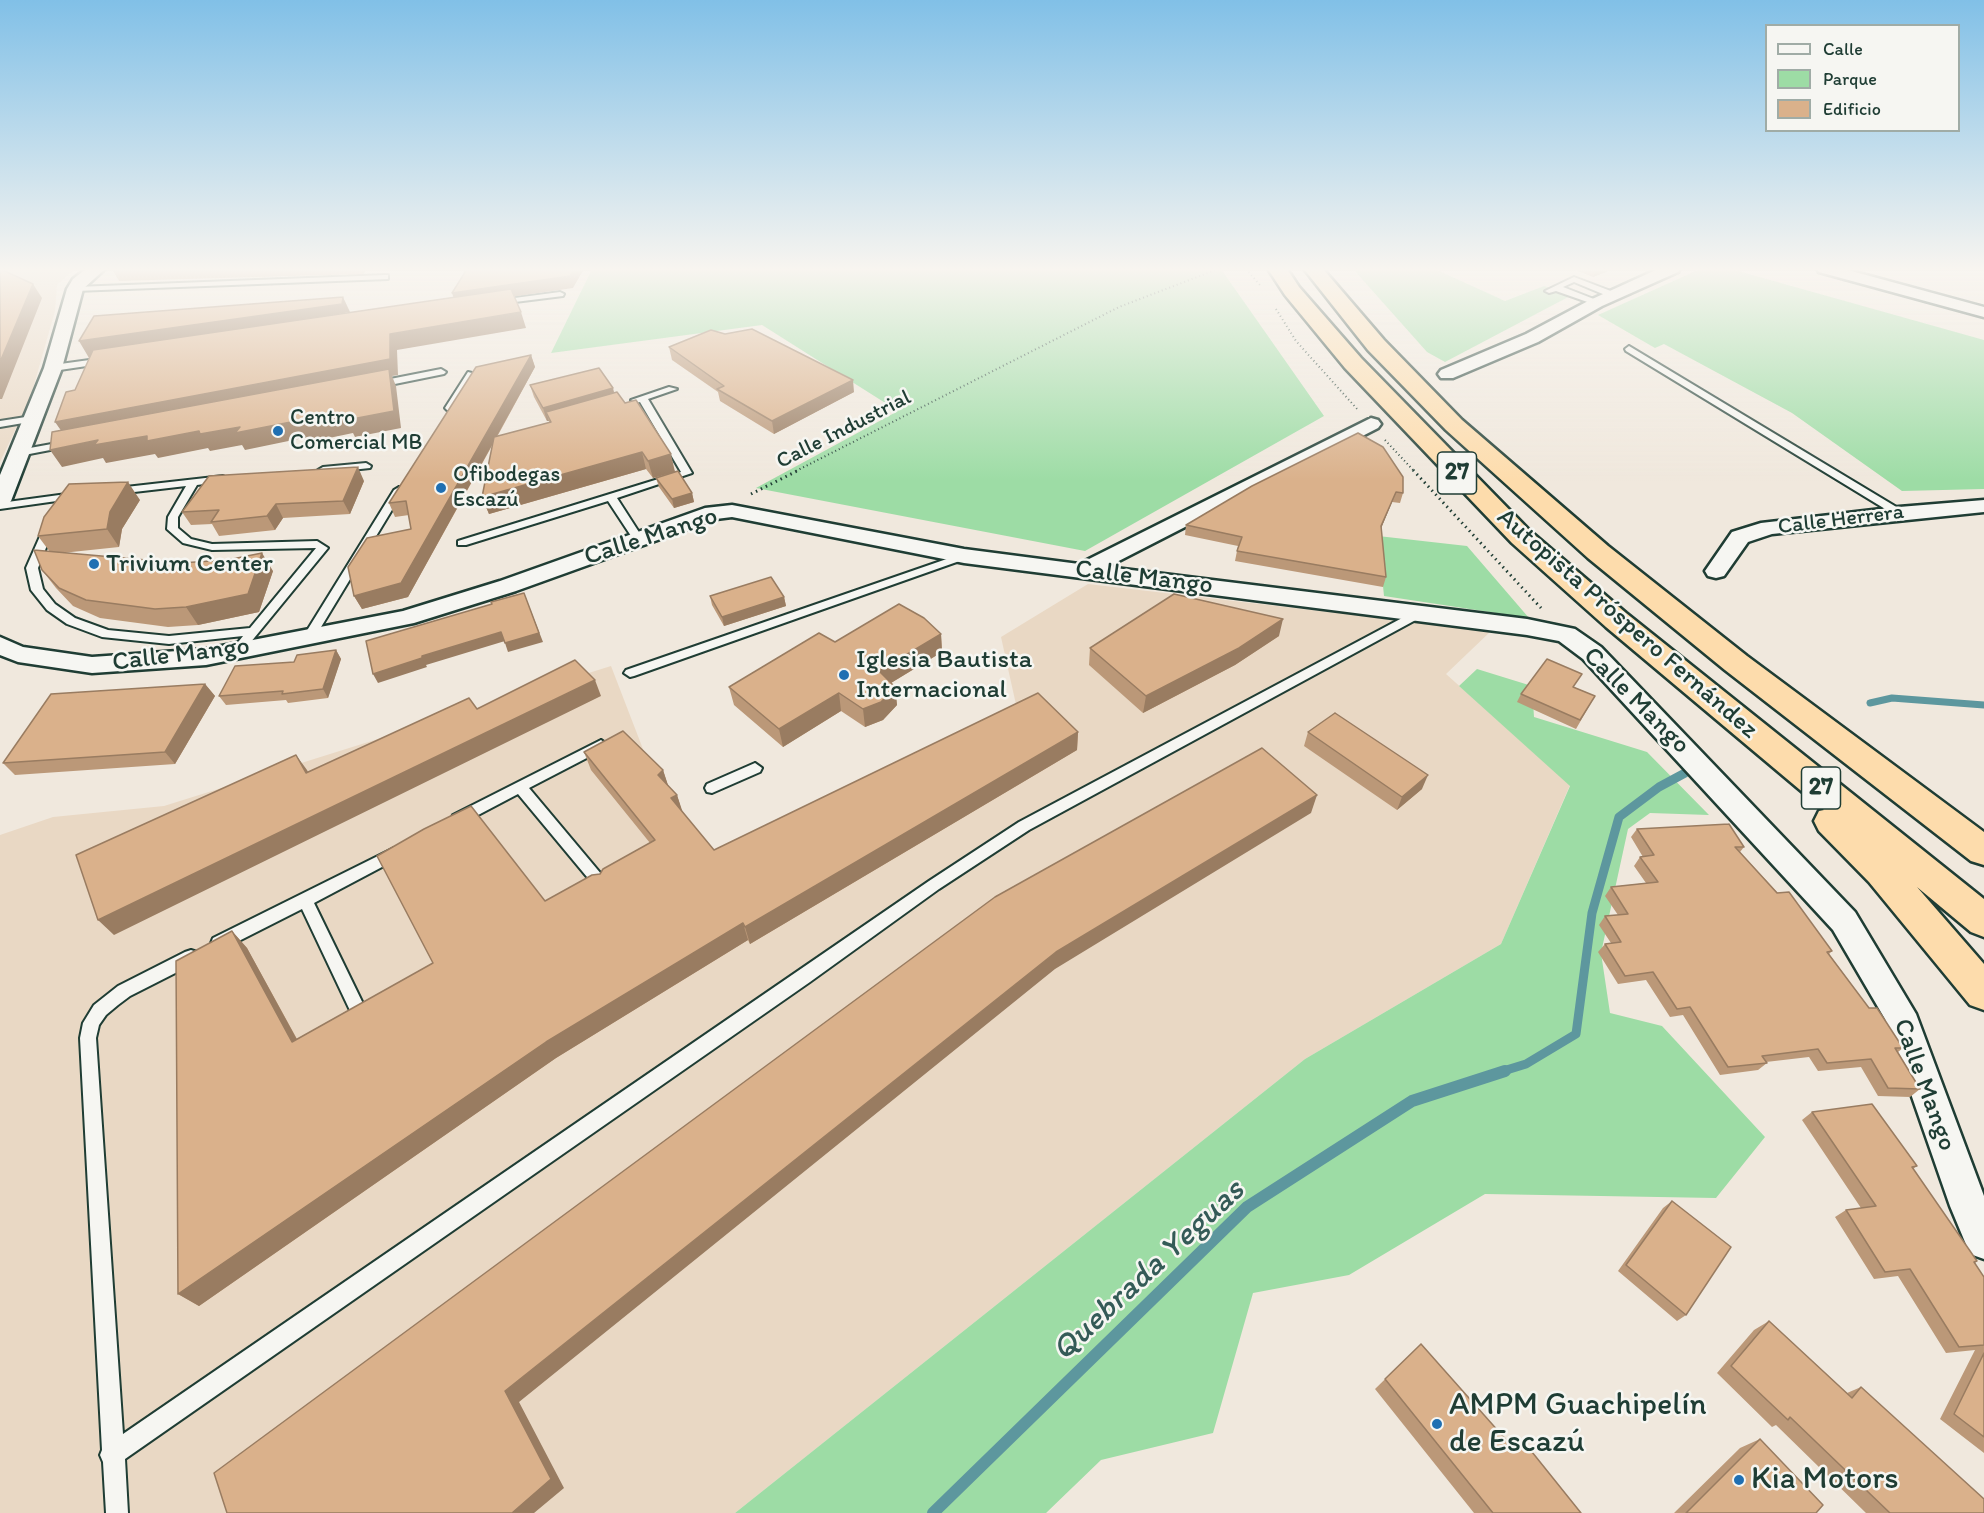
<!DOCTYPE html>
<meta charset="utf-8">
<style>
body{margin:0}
#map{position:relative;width:1984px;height:1513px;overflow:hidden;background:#f0e8dd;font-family:Itim,sans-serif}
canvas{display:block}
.legend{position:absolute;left:1765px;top:24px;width:195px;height:108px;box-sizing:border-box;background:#f6f6f2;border:2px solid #a0aca6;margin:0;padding:8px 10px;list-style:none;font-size:18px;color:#1f3d34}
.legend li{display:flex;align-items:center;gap:12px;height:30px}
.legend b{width:30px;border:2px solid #a0aca6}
</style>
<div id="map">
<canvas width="1984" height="1513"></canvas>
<ul class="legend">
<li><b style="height:8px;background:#f6f6f2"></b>Calle</li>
<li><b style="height:16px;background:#9ddca5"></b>Parque</li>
<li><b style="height:16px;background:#dab18b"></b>Edificio</li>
</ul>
</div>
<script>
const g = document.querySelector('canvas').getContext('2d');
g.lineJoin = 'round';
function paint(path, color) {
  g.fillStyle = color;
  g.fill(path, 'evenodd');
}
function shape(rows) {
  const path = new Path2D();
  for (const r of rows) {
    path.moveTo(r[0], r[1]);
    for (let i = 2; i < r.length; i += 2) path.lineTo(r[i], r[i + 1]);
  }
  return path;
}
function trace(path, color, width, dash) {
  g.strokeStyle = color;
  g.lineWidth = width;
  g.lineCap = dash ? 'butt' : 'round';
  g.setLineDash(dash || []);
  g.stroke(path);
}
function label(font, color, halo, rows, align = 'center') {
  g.font = font + ' Itim,sans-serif';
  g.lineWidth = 5;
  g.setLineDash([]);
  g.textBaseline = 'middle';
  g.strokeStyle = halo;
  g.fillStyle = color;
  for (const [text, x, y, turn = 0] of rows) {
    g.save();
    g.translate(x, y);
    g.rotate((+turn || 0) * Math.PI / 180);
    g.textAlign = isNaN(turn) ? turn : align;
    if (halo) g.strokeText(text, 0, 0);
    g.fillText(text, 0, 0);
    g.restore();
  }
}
const built = shape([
 [0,269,75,269,57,285,55,311,30,399,0,462],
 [1088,584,1491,631,1446,674,1570,785,1501,944,1305,1059,735,1513,0,1513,0,835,53,817,164,806,611,666,673,827,707,885,1017,709,1001,637]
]);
const green = shape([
 [592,269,1221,269,1324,416,1085,551,756,488,898,411,762,325,551,353],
 [1353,269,1435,269,1505,301,1544,286,1574,294,1445,362,1427,352],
 [1700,269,1731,269,1984,340,1984,489,1902,491,1792,413,1664,344,1655,348,1598,315],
 [1378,536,1467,546,1529,618,1384,596],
 [1477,669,1532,686,1534,717,1647,752,1709,815,1650,813,1628,829,1601,953,1610,1013,1662,1026,1765,1137,1716,1198,1485,1194,1349,1275,1253,1293,1213,1433,1101,1460,1046,1513,735,1513,1305,1059,1501,944,1570,786,1459,686]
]);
const streamFar2 = shape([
 [1870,703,1892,698,1984,705]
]);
const streamFar1 = shape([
 [1500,1072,1526,1064,1576,1034,1592,913,1619,817,1659,787,1685,773]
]);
const stream = shape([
 [933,1513,1247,1207,1412,1101,1505,1071]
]);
const pathFar1 = shape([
 [1246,269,1260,285],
 [1276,309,1296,341,1358,410],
 [1385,440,1414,471],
 [796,471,1119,307,1218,269]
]);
const path = shape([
 [1413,470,1541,608],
 [751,494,799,470]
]);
const lane = shape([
 [385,275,388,275,388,279,75,291,71,289,75,287,385,275],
 [1574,277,1616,293,1617,295,1610,297,1574,282,1563,287,1599,301,1600,303,1596,305,1556,291,1549,293,1545,291,1574,277],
 [560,292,564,294,563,296,499,304,495,302,499,300,560,292],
 [1629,346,1903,511,1904,513,1899,516,1895,515,1626,351,1625,349,1629,346],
 [104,358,108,361,107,363,53,371,49,368,53,365,104,358],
 [441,369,446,372,444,374,375,388,370,385,375,382,441,369],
 [468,372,476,374,453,410,447,410,445,408,468,372],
 [669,387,677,389,648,399,692,473,617,498,644,540,643,542,635,542,608,501,466,545,458,545,458,541,681,472,640,402,636,403,631,400,669,387],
 [32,416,37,419,35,421,0,427,0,421,32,416],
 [68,441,71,442,71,446,19,456,14,453,19,450,68,441],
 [366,463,371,466,370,468,323,473,318,470,323,467,366,463],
 [223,476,228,479,227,481,197,485,178,517,178,528,191,539,212,544,317,541,328,548,241,654,233,654,231,651,243,636,169,644,102,637,67,624,47,610,31,590,26,568,45,525,50,522,55,525,38,568,43,589,55,604,75,618,108,630,169,636,250,628,316,548,212,550,183,543,167,529,168,517,186,486,117,494,112,491,117,488,223,476],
 [399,487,404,490,315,637,309,641,305,640,303,637,394,490,399,487],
 [74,493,78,494,78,498,0,509,0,503,74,493],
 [964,553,968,554,968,558,634,676,630,677,624,673,626,670,964,553],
 [1419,609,1423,610,1425,613,1423,616,1029,830,939,889,810,982,125,1459,128,1513,106,1513,103,1462,100,1455,102,1450,80,1038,83,1023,94,1005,118,986,185,952,191,950,197,952,199,957,197,962,130,996,118,1005,106,1015,99,1025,96,1038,123,1434,929,881,1019,822,1419,609],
 [601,740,608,745,606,748,529,788,607,881,609,885,607,889,602,891,597,889,518,794,463,823,453,823,451,819,453,815,601,740],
 [755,763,762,768,760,772,712,793,707,792,705,788,707,784,755,763],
 [394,848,399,850,401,854,399,858,314,903,369,1016,367,1021,361,1023,355,1021,302,909,225,948,219,950,213,948,211,943,213,938,394,848]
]);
const street = shape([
 [86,269,105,269,83,289,62,368,11,501,7,505,0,507,0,475,44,368,67,289,73,279,86,269],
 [1658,269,1680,269,1678,272,1602,306,1538,342,1453,378,1441,378,1438,374,1441,370,1526,334,1590,300,1658,269],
 [1817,269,1844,269,1984,307,1984,317,1819,272,1817,269],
 [1371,418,1378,420,1381,424,1378,428,1107,567,1527,619,1575,629,1601,647,1855,912,1916,1014,1984,1196,1984,1259,1970,1254,1950,1206,1885,1019,1833,930,1583,659,1559,641,1527,635,964,563,732,517,716,519,516,591,414,623,206,665,92,673,18,662,0,655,0,637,23,647,92,657,206,649,403,611,500,581,705,508,732,505,964,549,1079,564,1371,418],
 [1984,500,1984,512,1772,534,1748,542,1724,576,1716,578,1708,576,1705,571,1732,532,1761,523,1899,507,1984,500]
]);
const highway = shape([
 [1268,269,1287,269,1299,287,1361,358,1530,531,1626,613,1984,899,1984,937,1971,932,1917,887,1984,964,1984,1010,1970,1005,1869,882,1819,831,1814,821,1819,811,1824,810,1606,627,1512,543,1345,368,1285,295,1268,269],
 [1304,269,1323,269,1384,340,1462,420,1608,546,1747,656,1984,832,1984,865,1971,861,1725,670,1588,558,1446,430,1368,350,1304,269]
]);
const wall = shape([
 [112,269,367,269,363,274,119,281],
 [1573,269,1613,269,1593,277],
 [669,347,854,392,774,434,720,401,718,392,672,360],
 [531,355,535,367,497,437,549,423,549,421,547,421,534,397,530,385,614,393,692,493,694,502,674,508,659,487,656,478,673,472,653,478,646,469,489,514,482,497,493,444,408,597,362,609,354,596,411,529,409,515,395,517,389,503],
 [1358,433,1403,493,1400,503,1392,502,1381,528,1386,577,1383,587,1235,561,1238,546,1185,535,1186,525],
 [364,481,350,514,283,518,275,530,219,536,212,524,191,525,182,512],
 [140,500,122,529,119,547,62,553,273,571,259,612,198,625,168,627,100,618,73,606,56,588,42,570,50,552,38,536],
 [710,596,784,597,786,606,724,626,712,605],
 [941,634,942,652,891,683,895,687,897,705,883,720,865,727,841,711,783,747,734,705,729,687,835,642],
 [1279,636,1235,665,1143,713,1089,665,1090,648],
 [336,650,341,659,328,698,288,703,286,700,226,705,219,696,294,662],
 [205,684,215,696,175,764,15,775,3,763],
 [1574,687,1595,696,1576,729,1517,702,1521,694],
 [1078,732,1077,750,750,944,748,940,556,1058,199,1306,178,1294,232,931,247,948,297,1039,545,901,600,874,650,843,591,770,584,752,663,770,668,786,677,795,682,812,714,850],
 [1308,732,1422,789,1397,810,1304,746],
 [1637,829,1744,847,1740,852,1832,951,1829,954,1869,1008,1903,1048,1898,1052,1920,1089,1910,1097,1878,1096,1861,1067,1818,1071,1809,1057,1766,1062,1767,1063,1758,1070,1720,1075,1683,1015,1670,1017,1646,980,1618,984,1598,952,1605,944,1611,943,1599,925,1605,916,1618,915,1605,896,1611,887,1646,883,1634,866,1640,857,1643,857,1631,837],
 [1812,1112,1917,1166,1913,1169,1977,1261,1975,1263,1984,1277,1984,1453,1940,1419,1975,1350,1946,1353,1898,1276,1874,1279,1835,1217,1846,1210,1861,1208,1802,1120],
 [1672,1201,1686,1315,1677,1321,1618,1271,1663,1208],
 [1769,1321,1847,1393,1861,1387,1984,1513,1866,1513,1776,1425,1772,1427,1717,1373,1754,1330],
 [1421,1344,1513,1449,1524,1442,1581,1513,1474,1513,1375,1389],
 [1760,1439,1816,1513,1674,1513,1740,1448]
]);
const shadedWall = shape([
 [361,269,367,269,363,274],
 [574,269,584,269,573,288,456,305,452,293],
 [1596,269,1613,269,1593,277],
 [33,284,42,298,2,399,0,399,0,362],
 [343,297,350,312,89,358,79,341],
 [521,312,526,328,397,350,398,375,392,376,396,386,401,428,355,437,353,433,305,443,303,438,245,450,242,445,210,451,208,448,158,458,155,454,106,463,103,458,62,467,50,450,98,440,147,436,394,411,67,439,55,422,390,334],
 [531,355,535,367,408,597,362,609,354,596,401,583],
 [853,380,854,392,774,434,772,421],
 [613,388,616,400,546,412,549,421,547,421,543,408],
 [642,452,646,469,489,514,482,497],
 [671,454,675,472,653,478,648,461],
 [358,467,364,481,350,514,343,501],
 [128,482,140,500,122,529,119,547,107,529,110,512],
 [1396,492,1392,502,1378,536,1381,526],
 [692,493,694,502,674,508,672,499],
 [276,504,283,518,275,530,267,516],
 [262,553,273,571,259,612,198,625,186,607],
 [524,593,543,642,508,652,505,643],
 [784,597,786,606,724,626,722,617],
 [1283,619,1279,636,1235,665,1143,713,1146,696],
 [501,632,505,641,426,665,427,667,378,683,373,674,422,656],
 [941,634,942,652,881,689,879,671],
 [336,650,341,659,328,698,323,689],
 [595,680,601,696,114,935,98,920],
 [205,684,215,696,175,764,165,752],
 [895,687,897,705,883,720,865,727,863,709],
 [839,693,841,711,783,747,779,729],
 [1078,732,1077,750,750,944,745,927],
 [296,755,307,770,317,789,306,773],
 [663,770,669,788,658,775],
 [1428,775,1422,789,1397,810,1402,797],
 [677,795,683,813,671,798],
 [1317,795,1311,813,1055,969,519,1402,564,1488,534,1513,512,1513,505,1391,1056,952],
 [743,923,748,940,556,1058,199,1306,178,1294,546,1042],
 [232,931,247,948,307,1058,292,1042]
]);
const building = shape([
 [0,269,33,284,0,362,0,269],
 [467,269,574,269,570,276,452,293,467,269],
 [511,289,521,312,390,334,390,359,55,422,66,392,75,390,93,350,511,289],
 [343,297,342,304,79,341,94,316,343,297],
 [752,329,853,380,772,421,717,389,724,386,669,347,711,330,725,334,752,329],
 [531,355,401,583,354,596,348,567,367,538,411,529,406,501,389,503,476,367,531,355],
 [599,368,613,388,543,408,530,385,599,368],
 [389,369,394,411,347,420,346,416,297,426,296,421,235,433,240,427,200,434,199,431,147,441,147,436,94,445,98,440,50,450,52,432,389,369],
 [617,392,625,403,636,400,671,454,648,461,642,452,482,497,494,437,551,422,546,412,617,392],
 [1358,433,1383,447,1403,477,1403,493,1396,492,1381,526,1386,577,1237,551,1242,537,1186,525,1252,486,1358,433],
 [358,467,343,501,276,504,267,516,211,522,219,510,182,512,209,476,358,467],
 [678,471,692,493,672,499,656,478,678,471],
 [128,482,110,512,107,529,38,536,44,517,69,484,128,482],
 [34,550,180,563,227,560,262,553,248,594,186,607,155,609,86,600,59,588,42,570,34,550],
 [771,577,784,597,722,617,710,596,771,577],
 [524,593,539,633,505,643,501,632,422,656,422,658,373,674,366,641,492,604,491,602,524,593],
 [1174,594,1283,619,1239,648,1146,696,1090,648,1174,594],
 [899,604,924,618,941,634,879,671,895,687,881,702,863,709,839,693,779,729,729,687,819,633,835,642,899,604],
 [336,650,323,689,282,694,283,691,219,696,235,666,294,662,297,655,336,650],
 [1547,659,1582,674,1573,687,1595,696,1580,720,1521,694,1547,659],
 [575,660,595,680,98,920,76,855,296,755,306,773,469,698,477,709,575,660],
 [205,684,165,752,3,763,51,694,205,684],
 [1038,693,1078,732,745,927,743,923,546,1042,178,1294,176,961,232,931,292,1042,433,963,377,856,424,829,471,806,545,901,592,875,600,874,603,869,655,840,584,752,623,731,663,770,658,775,677,795,671,798,714,850,1038,693],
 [1335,713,1428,775,1402,797,1308,732,1335,713],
 [1262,748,1317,795,1056,952,505,1391,551,1479,512,1513,227,1513,214,1473,995,897,1262,748],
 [1729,824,1744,847,1735,847,1777,893,1789,892,1832,951,1827,952,1869,1008,1877,1008,1903,1048,1895,1048,1920,1089,1888,1088,1871,1059,1827,1063,1818,1049,1762,1056,1767,1063,1728,1067,1690,1007,1677,1009,1653,972,1625,976,1605,944,1621,942,1605,916,1628,914,1611,887,1658,882,1640,857,1654,855,1637,829,1729,824],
 [1872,1104,1917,1166,1912,1167,1977,1261,1974,1262,1984,1277,1984,1345,1959,1347,1910,1269,1885,1272,1846,1210,1876,1206,1812,1112,1872,1104],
 [1672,1201,1731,1247,1686,1315,1626,1265,1672,1201],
 [1769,1321,1852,1398,1861,1387,1984,1499,1984,1513,1890,1513,1790,1417,1788,1420,1731,1366,1769,1321],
 [1421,1344,1516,1451,1524,1442,1581,1513,1493,1513,1385,1379,1421,1344],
 [1984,1353,1984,1437,1954,1414,1984,1353],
 [1760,1439,1823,1505,1816,1513,1686,1513,1760,1439]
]);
const markers = [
 [278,431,6,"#1f6fb2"],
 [441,488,6,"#1f6fb2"],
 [94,564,6,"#1f6fb2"],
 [844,675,6,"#1f6fb2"],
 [1437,1424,6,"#1f6fb2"],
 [1739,1480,6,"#1f6fb2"]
];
const farPoinames = [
 ["Centro",290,418],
 ["Comercial MB",290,443],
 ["Ofibodegas",453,475],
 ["Escazú",453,500]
];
const farStreetnames = [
 ["Calle Industrial",844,430,-27],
 ["Calle Herrera",1841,520,-7]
];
const shields = [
 [1457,473,39],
 [1821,788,39]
];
const shieldNames = [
 ["27",1457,473],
 ["27",1821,788]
];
const streetNames = [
 ["Calle Mango",651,537,-18],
 ["Calle Mango",1144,578,7],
 ["Autopista Próspero Fernández",1627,624,41],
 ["Calle Mango",181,655,-7],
 ["Calle Mango",1636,701,45],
 ["Calle Mango",1924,1085,70]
];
const poiNames = [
 ["Trivium Center",106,564],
 ["Iglesia Bautista",856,660],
 ["Internacional",856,690]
];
const nearPoinames = [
 ["AMPM Guachipelín",1449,1406],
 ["de Escazú",1449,1443],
 ["Kia Motors",1751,1480]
];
const nearWaternames = [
 ["Quebrada Yeguas",1149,1271,-43]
];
paint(built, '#e9d8c4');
paint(green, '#9ddca5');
trace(streamFar2, '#5d979e', 7);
trace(streamFar1, '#5d979e', 9);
trace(stream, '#5d979e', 12);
trace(lane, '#1f3d34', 4);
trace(street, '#1f3d34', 5);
trace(highway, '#1f3d34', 5);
trace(pathFar1, '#1f3d34', 2, [1, 3]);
trace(path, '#1f3d34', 3, [1.5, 4]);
paint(lane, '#f6f6f2');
paint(street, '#f6f6f2');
paint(highway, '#fddcac');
paint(wall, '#bb9878');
paint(shadedWall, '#997c61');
paint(building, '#dab18b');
trace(building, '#997c61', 1.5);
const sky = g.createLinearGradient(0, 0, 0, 481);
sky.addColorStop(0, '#81c0e7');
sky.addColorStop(0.56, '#f8f5f0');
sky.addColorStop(1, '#f8f5f000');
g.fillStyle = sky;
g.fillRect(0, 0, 1984, 481);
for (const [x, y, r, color] of markers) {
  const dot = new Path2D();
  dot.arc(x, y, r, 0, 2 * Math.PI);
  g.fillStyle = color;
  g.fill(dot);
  trace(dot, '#f6f6f2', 2);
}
label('22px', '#1f3d34', '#f6f6f2', farPoinames, 'left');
label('22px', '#1f3d34', '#f6f6f2', farStreetnames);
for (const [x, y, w] of shields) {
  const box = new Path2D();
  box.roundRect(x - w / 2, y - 21, w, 42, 4.5);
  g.fillStyle = '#f6f6f2';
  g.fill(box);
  trace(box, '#1f3d34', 1.5);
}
label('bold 24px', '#1f3d34', null, shieldNames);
label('26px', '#1f3d34', '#f6f6f2', streetNames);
label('26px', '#1f3d34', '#f6f6f2', poiNames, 'left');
label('32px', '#1f3d34', '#f6f6f2', nearPoinames, 'left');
label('italic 33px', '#345b57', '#f6f6f2', nearWaternames);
</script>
